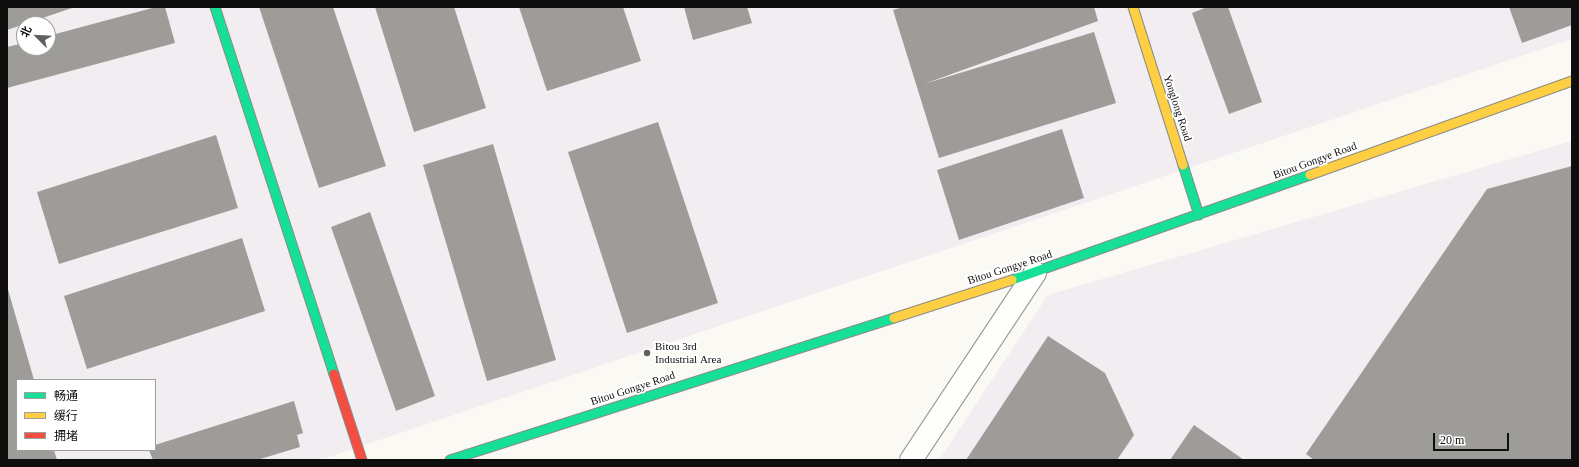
<!DOCTYPE html>
<meta charset="utf-8">
<style>
body{margin:0}
#map{position:relative;width:1579px;height:467px;overflow:hidden;background:#faf9f4;font-family:"Times New Roman","Noto Sans SC",serif}
canvas{display:block}
.frame{position:absolute;inset:0;border:8px solid #0e0e0e;pointer-events:none}
.legend{position:absolute;left:16px;top:379px;width:140px;height:72px;box-sizing:border-box;background:#fff;border:1px solid #9f9f9f;margin:0;padding:5px 7px;list-style:none;font-size:12px;color:#0e0e0e}
.legend li{display:flex;align-items:center;gap:8px;height:20px}
.legend b{width:20px;border:1px solid #9f9f9f}
.north{position:absolute;left:16px;top:16px;width:40px;height:40px;box-sizing:border-box;background:#fff;border:1px solid #9f9f9f;border-radius:50%;rotate:294deg;font-size:11px;font-weight:700;line-height:16px;text-align:center;color:#0e0e0e}
.north::after{content:'';display:block;margin:auto;width:14px;height:18px;background:#61605e;clip-path:polygon(50% 0,100% 100%,50% 72%,0 100%)}
.scale{position:absolute;left:1433px;top:433px;width:76px;height:18px;box-sizing:border-box;border:2px solid #0e0e0e;border-top:0;padding-left:5px;font-size:12px;line-height:14px;white-space:nowrap;color:#0e0e0e;-webkit-text-stroke:3px #fff;paint-order:stroke}
</style>
<div id="map">
<canvas width="1579" height="467"></canvas>
<div class="frame"></div>
<ul class="legend">
<li><b style="height:5px;background:#16e098"></b>畅通</li>
<li><b style="height:5px;background:#ffcf43"></b>缓行</li>
<li><b style="height:5px;background:#f24e42"></b>拥堵</li>
</ul>
<div class="north">北</div>
<div class="scale">20 m</div>
</div>
<script>
const g = document.querySelector('canvas').getContext('2d');
g.lineJoin = 'round';
function paint(path, color) {
  g.fillStyle = color;
  g.fill(path, 'evenodd');
}
function shape(rows) {
  const path = new Path2D();
  for (const r of rows) {
    path.moveTo(r[0], r[1]);
    for (let i = 2; i < r.length; i += 2) path.lineTo(r[i], r[i + 1]);
  }
  return path;
}
function trace(path, color, width, dash) {
  g.strokeStyle = color;
  g.lineWidth = width;
  g.lineCap = dash ? 'butt' : 'round';
  g.setLineDash(dash || []);
  g.stroke(path);
}
function label(font, color, halo, rows, align = 'center') {
  g.font = font + ' "Times New Roman",serif';
  g.lineWidth = 4;
  g.setLineDash([]);
  g.textBaseline = 'middle';
  g.strokeStyle = halo;
  g.fillStyle = color;
  for (const [text, x, y, turn = 0] of rows) {
    g.save();
    g.translate(x, y);
    g.rotate((+turn || 0) * Math.PI / 180);
    g.textAlign = isNaN(turn) ? turn : align;
    if (halo) g.strokeText(text, 0, 0);
    g.fillText(text, 0, 0);
    g.restore();
  }
}
const industrial = shape([
 [7,7,1572,7,1572,39,320,460,7,460],
 [24,24,48,24,48,48,24,48],
 [17,380,155,380,155,450,17,450],
 [1572,141,1572,460,939,460,1048,295]
]);
const building = shape([
 [7,7,75,7,7,30],
 [156,7,165,7,175,43,7,88,7,47,24,43,24,48,48,48,48,36],
 [259,7,333,7,386,166,319,188],
 [375,7,454,7,486,108,414,132],
 [519,7,623,7,641,61,547,91],
 [684,7,747,7,752,23,693,40],
 [903,7,1094,7,1098,21,924,84,1094,32,1116,103,939,158,893,10],
 [1207,7,1228,7,1262,102,1229,114,1192,13],
 [1509,7,1572,7,1572,25,1522,43],
 [658,122,718,303,627,333,568,152],
 [1062,129,1084,198,959,240,937,170],
 [216,135,238,208,59,264,37,192],
 [493,144,556,360,487,381,423,165],
 [1572,166,1572,460,1314,460,1306,454,1487,189],
 [370,212,435,396,396,411,331,227],
 [242,238,265,311,87,369,64,296],
 [7,286,34,380,17,380,17,450,54,450,57,460,7,460],
 [1048,336,1105,373,1134,435,1117,460,966,460],
 [294,401,303,433,297,435,300,447,257,460,153,460,149,450,155,450,155,445],
 [1194,425,1244,460,1170,460]
]);
const street = shape([
 [911,460,1035,273]
]);
const fast = shape([
 [215,7,334,374],
 [1183,165,1199,215],
 [1012,280,1310,175],
 [450,460,894,318]
]);
const slow = shape([
 [1133,7,1183,165],
 [1310,175,1572,81],
 [894,318,1012,280]
]);
const jam = shape([
 [334,374,362,460]
]);
const markers = [
 [647,353,4,"#61605e"]
];
const streetNames = [
 ["Yonglong Road",1177,108,72],
 ["Bitou Gongye Road",1315,161,-20],
 ["Bitou Gongye Road",1010,268,-18],
 ["Bitou Gongye Road",633,389,-18]
];
const poiNames = [
 ["Bitou 3rd",655,347],
 ["Industrial Area",655,360]
];
paint(industrial, '#f1edf0');
paint(building, '#9e9c99');
trace(street, '#949492', 24);
trace(fast, '#8b8a88', 11);
trace(slow, '#8b8a88', 11);
trace(jam, '#8b8a88', 11);
trace(street, '#fefefd', 22);
trace(fast, '#16e098', 9);
trace(slow, '#ffcf43', 9);
trace(jam, '#f24e42', 9);
for (const [x, y, r, color] of markers) {
  const dot = new Path2D();
  dot.arc(x, y, r, 0, 2 * Math.PI);
  g.fillStyle = color;
  g.fill(dot);
  trace(dot, '#fff', 1.5);
}
label('11px', '#0e0e0e', '#fff', streetNames);
label('11px', '#0e0e0e', '#fff', poiNames, 'left');
</script>
